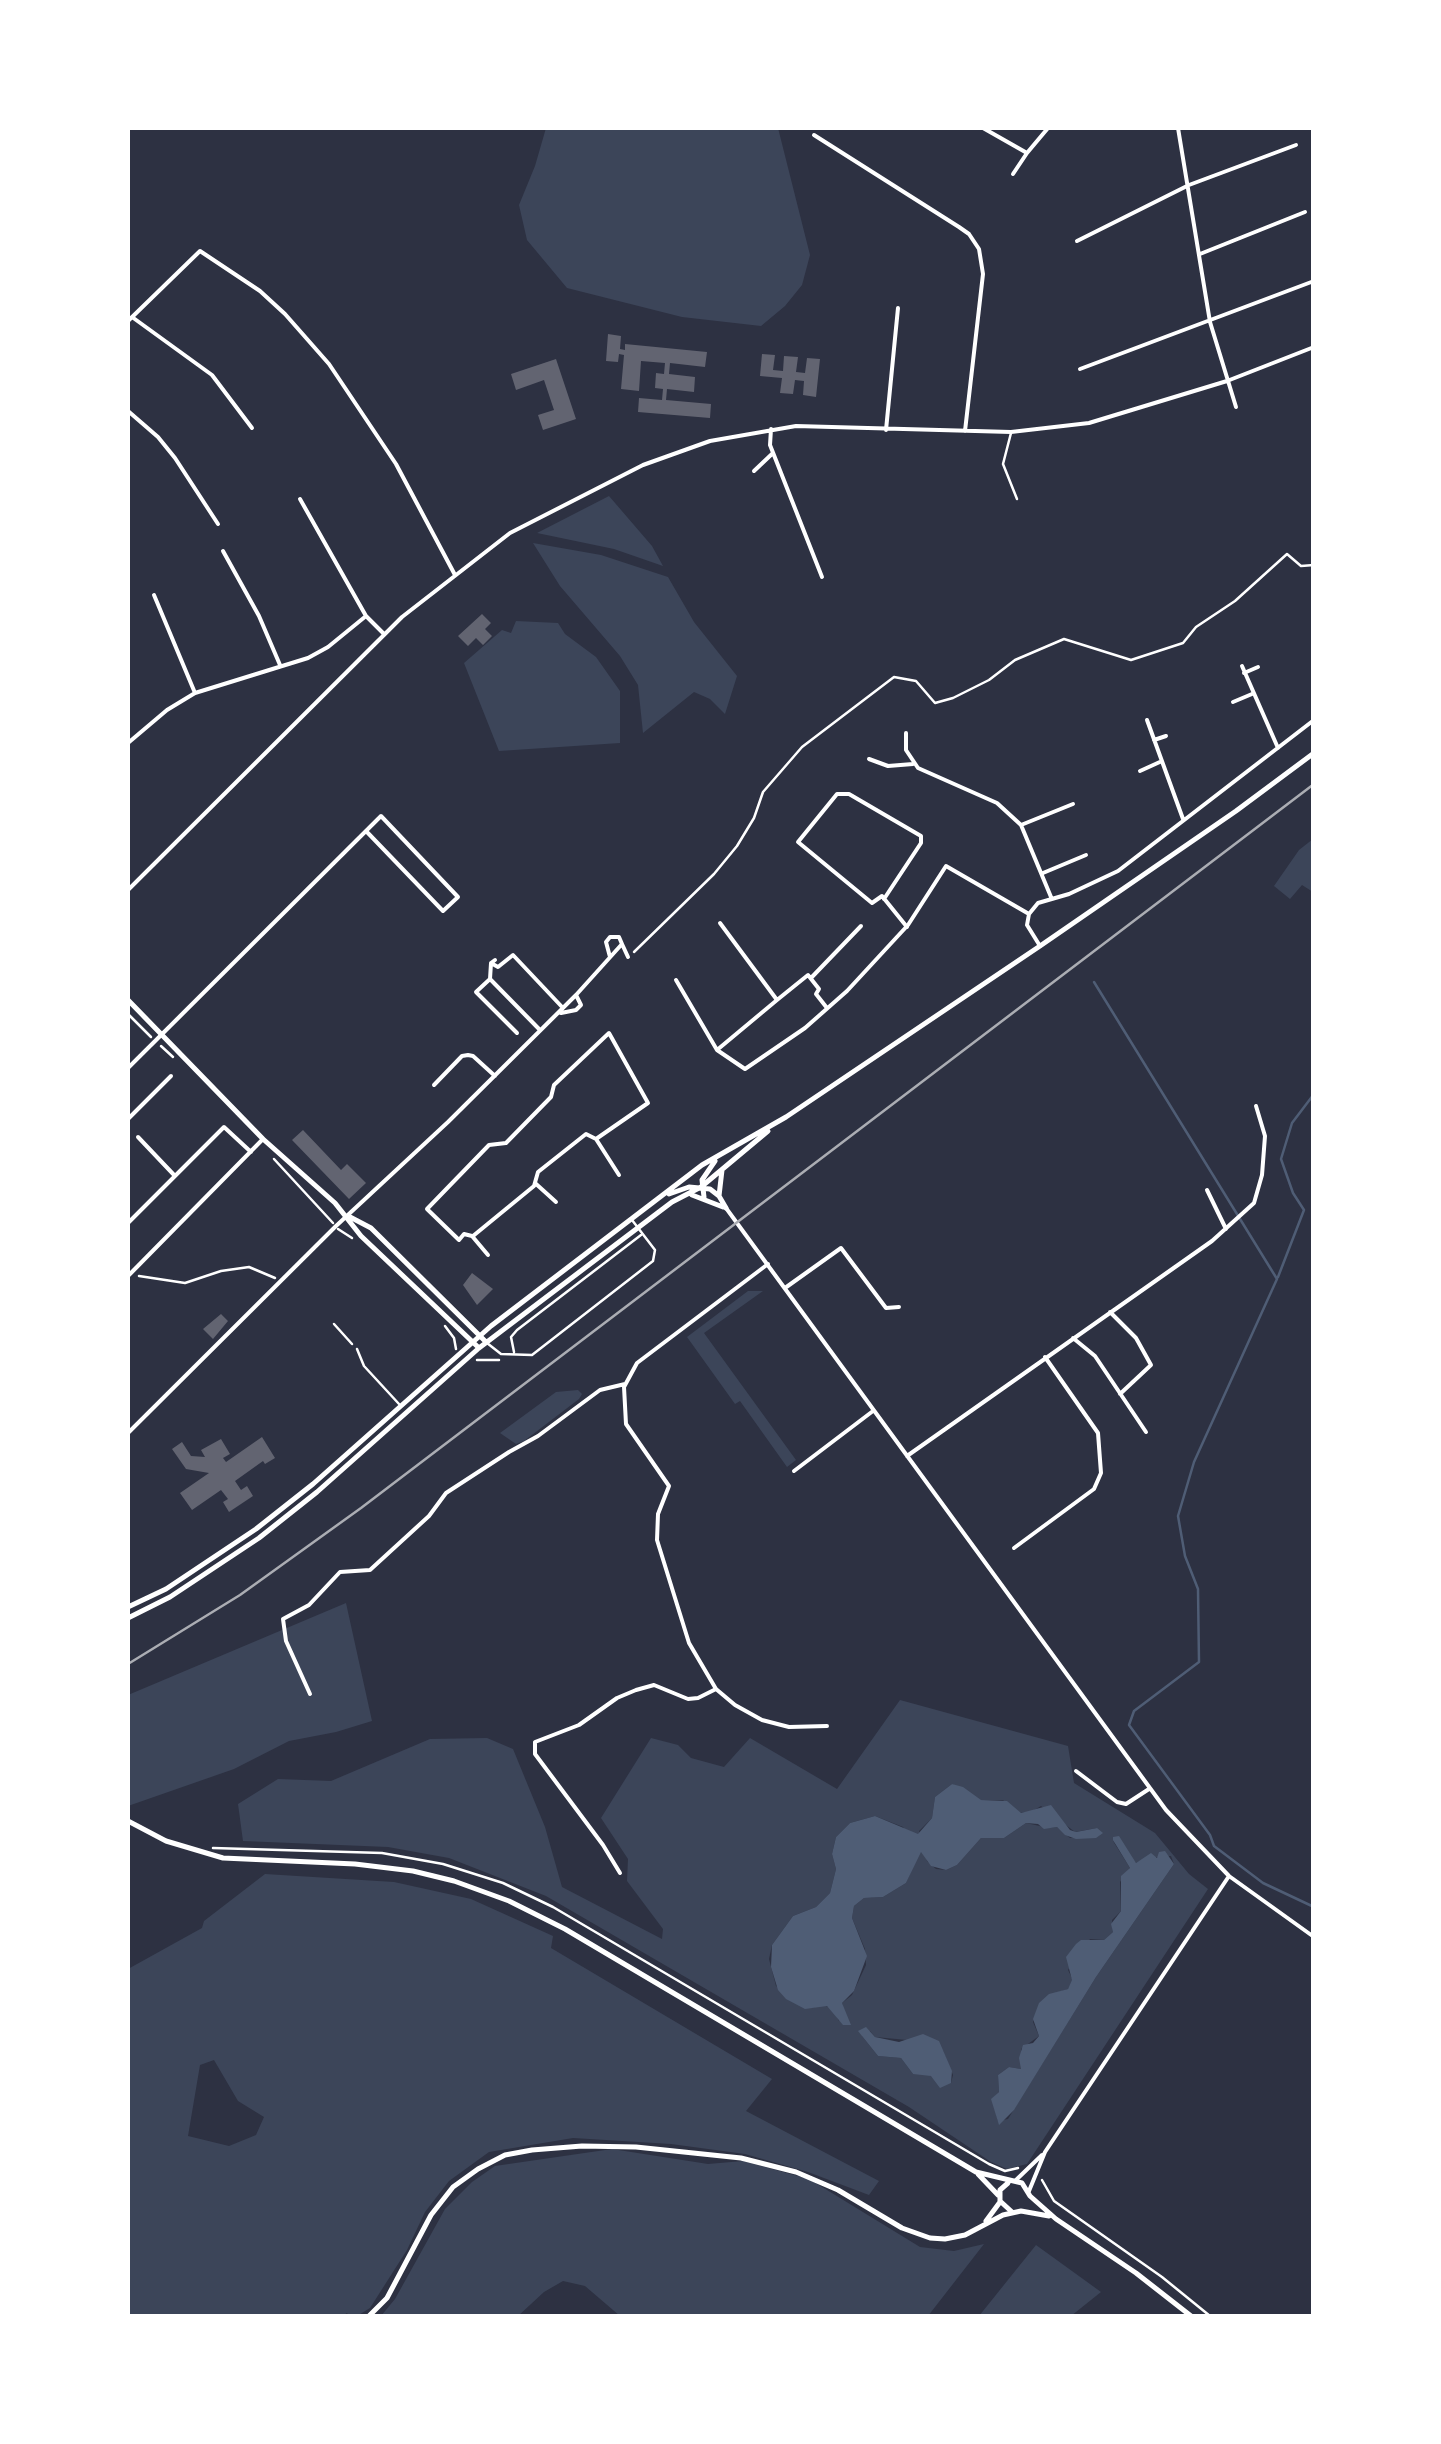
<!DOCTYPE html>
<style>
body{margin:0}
#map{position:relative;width:1441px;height:2444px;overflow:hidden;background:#2d3142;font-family:"PT Sans Narrow",sans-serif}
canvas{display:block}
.frame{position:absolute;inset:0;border:130px solid #fff;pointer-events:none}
</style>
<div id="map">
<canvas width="1441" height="2444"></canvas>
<div class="frame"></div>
</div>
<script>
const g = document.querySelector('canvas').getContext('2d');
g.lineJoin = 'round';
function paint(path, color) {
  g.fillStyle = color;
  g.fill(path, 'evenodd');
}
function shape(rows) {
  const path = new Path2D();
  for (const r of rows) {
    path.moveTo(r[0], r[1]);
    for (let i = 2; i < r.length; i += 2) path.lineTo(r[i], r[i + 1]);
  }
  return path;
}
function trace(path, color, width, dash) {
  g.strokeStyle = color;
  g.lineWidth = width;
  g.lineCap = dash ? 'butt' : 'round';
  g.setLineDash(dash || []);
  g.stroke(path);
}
const green = shape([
 [546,128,778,128,810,255,802,285,785,306,761,326,682,317,567,288,527,240,519,205,535,166],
 [609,496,652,546,663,566,614,549,537,533],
 [533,543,601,555,668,577,694,622,737,676,725,714,710,699,694,692,643,733,638,685,620,656,560,586],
 [516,621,558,623,565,634,596,657,620,691,620,743,499,751,464,663,502,630,511,633],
 [1313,839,1313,892,1302,885,1290,899,1274,886,1299,850],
 [748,1291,763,1291,704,1333,796,1460,787,1467,740,1401,735,1404,687,1337],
 [578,1390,582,1394,579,1399,524,1441,516,1444,500,1433,556,1392],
 [346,1603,372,1721,336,1732,289,1741,234,1769,128,1806,128,1695],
 [900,1700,1068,1746,1074,1783,1155,1833,1189,1874,1208,1889,1027,2164,1007,2169,991,2162,909,2107,546,1896,449,1858,388,1847,243,1841,238,1804,278,1779,331,1781,430,1739,487,1738,513,1749,545,1827,562,1887,662,1939,663,1929,627,1881,628,1859,601,1818,651,1738,678,1745,691,1758,724,1767,750,1738,837,1789],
 [952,1784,980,1800,1003,1800,1017,1813,1031,1812,1041,1806,1075,1832,1097,1828,1096,1838,1070,1838,1057,1827,1049,1828,1026,1823,1004,1838,981,1838,957,1865,946,1870,936,1869,927,1861,919,1831,932,1818,935,1797],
 [875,1816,903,1827,918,1856,906,1883,883,1897,864,1898,854,1906,852,1918,865,1949,866,1965,852,1995,842,2003,844,2013,839,2021,832,2008,823,2005,811,2008,776,1986,769,1959,772,1945,793,1916,816,1907,830,1893,836,1869,832,1854,836,1837,850,1823],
 [1113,1841,1136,1863,1146,1858,1171,1856,1174,1864,1096,1977,1008,2119,998,2121,992,2099,999,2092,998,2075,1009,2067,1021,2069,1021,2049,1039,2036,1033,2022,1040,2005,1056,1993,1068,1989,1073,1980,1068,1970,1090,1939,1104,1940,1113,1932,1112,1920,1121,1911,1120,1882,1130,1868],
 [870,2031,875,2037,907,2040,943,2051,953,2075,951,2083,927,2074,913,2074,901,2058,878,2056,862,2036],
 [265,1874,394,1882,471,1899,553,1936,551,1948,772,2079,746,2111,879,2181,869,2195,808,2172,745,2154,671,2144,573,2138,489,2152,449,2181,425,2212,407,2250,370,2308,357,2316,349,2316,347,2313,343,2316,128,2316,128,1969,202,1928,204,1921],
 [214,2060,238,2101,264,2117,256,2135,229,2146,188,2136,200,2065],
 [612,2149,708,2164,743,2161,809,2179,920,2247,954,2251,984,2244,928,2316,620,2316,585,2286,563,2281,544,2292,518,2316,381,2316,395,2299,445,2209,472,2182,495,2166],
 [1036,2245,1101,2292,1071,2316,979,2316]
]);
const water = shape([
 [952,1784,963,1787,981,1800,1007,1801,1021,1813,1051,1805,1070,1830,1076,1832,1097,1828,1103,1833,1096,1838,1076,1839,1065,1835,1057,1827,1044,1829,1038,1824,1026,1823,1004,1838,981,1838,957,1865,946,1870,931,1866,921,1852,906,1883,883,1897,864,1898,854,1906,852,1918,867,1956,854,1991,842,2003,851,2025,843,2025,827,2006,805,2009,786,1999,778,1990,771,1967,772,1945,793,1916,816,1907,830,1893,836,1869,832,1854,836,1837,850,1823,875,1816,918,1834,932,1818,935,1797],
 [1119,1836,1136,1863,1151,1853,1157,1858,1159,1852,1165,1851,1174,1864,1096,1977,1014,2110,999,2125,991,2099,999,2092,998,2075,1009,2067,1021,2069,1019,2058,1023,2045,1033,2043,1039,2036,1033,2019,1039,2003,1049,1994,1068,1989,1072,1980,1066,1957,1076,1944,1081,1940,1104,1940,1113,1932,1111,1924,1121,1911,1121,1876,1130,1868,1113,1840,1113,1837],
 [866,2027,875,2037,899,2042,923,2034,939,2041,952,2071,951,2083,940,2088,931,2076,913,2074,901,2058,878,2056,858,2031]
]);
const stream = shape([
 [1094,982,1277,1279,1194,1462,1178,1516,1185,1556,1198,1589,1199,1662,1134,1711,1129,1725,1210,1835,1214,1846,1263,1883,1314,1907],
 [1278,1277,1304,1210,1293,1193,1281,1159,1292,1123,1314,1094]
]);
const building = shape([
 [608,334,621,336,620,349,625,350,625,344,707,352,705,367,670,363,669,374,695,377,694,392,667,389,666,400,711,404,710,418,638,412,639,398,662,400,663,389,655,388,656,373,664,374,665,363,641,361,639,391,621,389,624,355,619,354,618,362,606,361],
 [762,354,775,355,773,370,783,371,784,356,798,357,796,372,805,373,807,358,820,359,816,397,803,395,804,381,795,380,793,394,780,393,782,378,760,376],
 [556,359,576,419,543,430,538,415,554,410,544,380,516,390,511,374],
 [482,614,491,623,485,629,492,636,483,645,476,638,468,646,458,636],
 [303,1130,341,1170,347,1164,366,1183,349,1199,292,1140],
 [472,1273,493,1289,477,1305,463,1285],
 [221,1314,228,1321,213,1339,203,1329],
 [262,1437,275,1458,265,1464,263,1461,235,1481,241,1490,247,1486,253,1496,229,1512,223,1502,228,1499,221,1490,192,1510,180,1493,209,1473,186,1469,172,1449,182,1442,191,1456,205,1457,201,1450,221,1439,230,1454,223,1458,226,1462]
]);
const path = shape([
 [634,952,714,874,737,846,754,818,763,792,802,747,894,677,916,681,935,703,953,698,989,680,1015,660,1064,639,1131,660,1183,643,1196,627,1235,601,1287,554,1301,566,1314,565],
 [128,1014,151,1037],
 [161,1046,173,1057],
 [274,1159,333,1223],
 [338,1229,352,1238],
 [139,1276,185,1283,221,1271,249,1267,275,1278],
 [334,1324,352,1344],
 [445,1326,454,1338,456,1349],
 [477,1360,499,1360],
 [213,1848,382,1853,443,1864,503,1883,553,1907,989,2164,1005,2171,1018,2168],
 [1042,2180,1054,2201,1162,2277,1210,2316]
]);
const service = shape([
 [1011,433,1003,464,1017,499],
 [487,1343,501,1354,532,1355,653,1261,655,1250,632,1220],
 [357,1349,364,1366,399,1404],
 [514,1352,511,1337,517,1330,641,1235]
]);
const minor = shape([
 [983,128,1027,153,1048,128],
 [1178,128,1210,322,1236,407],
 [814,135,959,227,969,234,979,249,983,274,965,431],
 [1013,174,1027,153],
 [1077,241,1189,185,1296,145],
 [1200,254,1305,212],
 [132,317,212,375,252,428],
 [128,321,200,251,260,291,285,314,329,364,396,464,455,575],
 [1080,369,1314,281],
 [128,411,158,437,175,458,218,524],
 [771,429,770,445,822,577],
 [886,430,898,308],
 [754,471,773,453],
 [300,499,366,616,383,633],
 [223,551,259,616,280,665],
 [154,595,195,693],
 [1242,666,1278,748],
 [1244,673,1258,667],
 [1233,702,1252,694],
 [1147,720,1183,819],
 [906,733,906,750,918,768,997,803,1021,825,1051,897],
 [1154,740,1166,736],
 [128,743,167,710,195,693,308,658,328,647,366,616],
 [869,759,888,766,913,764],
 [1140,771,1162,761],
 [1021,825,1073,804],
 [1043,873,1086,855],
 [128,890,402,617,510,533,643,465,710,441,796,426,1011,432,1089,423,1227,381,1314,347],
 [884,899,921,843,921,836,849,794,837,794,798,842,872,903,882,896,907,927],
 [720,923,777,1000,808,975,819,989,816,994,827,1008],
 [1040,946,1027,925,1029,914,1038,903,1069,894,1118,871,1314,720],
 [610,957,606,942,610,937,619,937,622,944],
 [495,960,491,963,490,979,476,992,517,1033],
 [491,963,498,967,513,955,563,1008],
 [811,978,861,926],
 [490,979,539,1029],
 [676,980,717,1050,777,1000],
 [561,1013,576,1010,581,1005,576,995],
 [717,1050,745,1069,805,1028,847,991,908,925,946,866,1029,914],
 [128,1068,381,816,458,897,443,911,366,831],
 [434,1085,462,1056,468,1055,473,1056,495,1076],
 [128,1119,171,1076],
 [138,1137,175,1176],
 [535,1183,556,1202],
 [1207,1190,1226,1229],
 [726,1208,1166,1810,1229,1876,1314,1937],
 [128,1223,224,1127,251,1152],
 [473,1236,534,1186,538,1172,586,1134,596,1139],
 [488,1255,472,1236,464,1234,459,1240,427,1209,489,1145,506,1143,551,1097,554,1085,609,1033,648,1103,596,1139,619,1175],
 [768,1264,637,1363,624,1387,626,1424,669,1486,658,1514,657,1540,689,1643,716,1689,735,1705,762,1720,789,1727,827,1726],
 [128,1276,263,1139],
 [785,1288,841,1248,886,1308,899,1307],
 [1110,1312,1136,1338,1151,1365,1120,1394],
 [1073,1338,1095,1356,1146,1432],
 [128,1433,336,1226,448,1122,576,995,622,944,628,957],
 [907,1456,1212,1241,1254,1203,1262,1175,1265,1136,1256,1106],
 [794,1471,873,1411],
 [1014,1548,1094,1489,1101,1473,1098,1433,1045,1357],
 [310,1694,286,1641,283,1619,309,1605,340,1572,370,1570,429,1516,446,1493,509,1452,538,1436,600,1390,625,1384],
 [1076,1771,1117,1802,1126,1804,1149,1789],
 [620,1873,603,1845,535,1754,535,1742,579,1725,617,1698,636,1690,654,1685,688,1699,698,1698,716,1689],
 [1016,2180,1042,2155],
 [1029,2191,1045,2152,1229,1876]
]);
const tertiary = shape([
 [1313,128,1314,131],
 [128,1000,263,1139,335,1203,361,1236,479,1348],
 [722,1170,719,1196,726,1208],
 [669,1194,689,1187,710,1189,719,1196],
 [692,1195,723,1207],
 [704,1197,702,1180,715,1161],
 [350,1217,371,1228,486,1342],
 [128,1607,166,1589,256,1529,313,1484,491,1326,702,1165,786,1117,1040,946,1236,811,1314,753],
 [128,1618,170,1597,259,1538,317,1492,479,1348,672,1202,701,1187,768,1131],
 [128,1821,166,1841,223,1858,355,1864,413,1871,454,1881,509,1901,565,1929,976,2172,1022,2183,1030,2196,1056,2219,1136,2273,1191,2316],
 [978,2174,998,2195],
 [1008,2183,1000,2190,1000,2201,1012,2212],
 [986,2221,1000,2202],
 [369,2316,387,2298,431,2215,453,2187,478,2169,505,2155,532,2150,582,2146,636,2147,741,2158,796,2172,838,2190,902,2228,930,2238,945,2239,965,2235,1003,2215,1021,2211,1049,2216]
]);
const rail = shape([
 [128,1664,240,1595,361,1508,1314,784]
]);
paint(green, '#3c4559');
paint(water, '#4f5d75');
trace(stream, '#4f5d75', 2.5);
paint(building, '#626471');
trace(path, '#fff', 2.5);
trace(service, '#fff', 2.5);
trace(minor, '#fff', 4);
trace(tertiary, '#fff', 5);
trace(rail, '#abadb3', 2.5);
</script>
